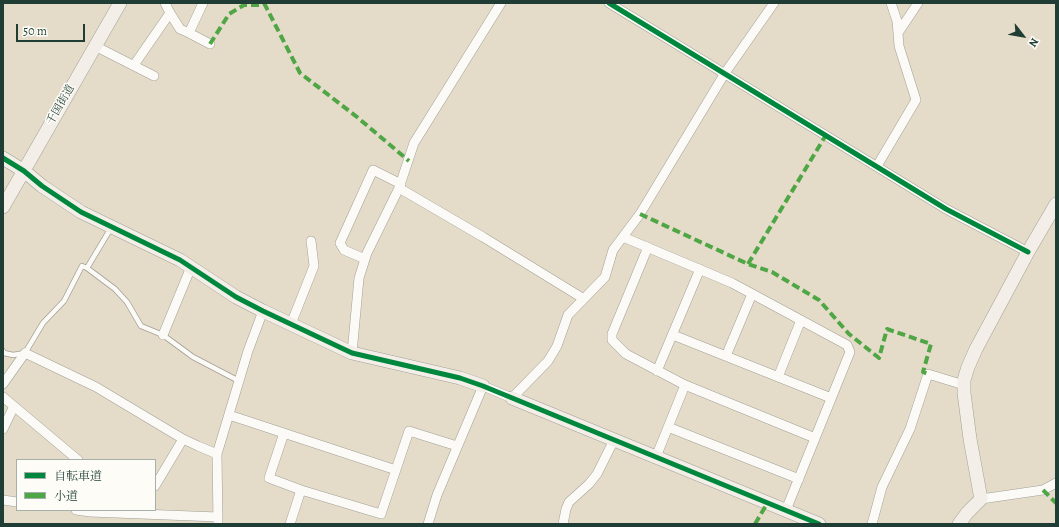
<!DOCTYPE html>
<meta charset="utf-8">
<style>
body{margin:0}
#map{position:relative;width:1059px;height:527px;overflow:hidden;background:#e4dbc9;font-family:Alegreya,"Noto Serif JP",serif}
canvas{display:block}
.frame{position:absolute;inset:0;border:4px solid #1f3d34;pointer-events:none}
.legend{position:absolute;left:16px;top:459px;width:140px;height:52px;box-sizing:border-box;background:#fdfcf7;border:1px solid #a4b0a9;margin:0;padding:5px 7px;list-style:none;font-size:12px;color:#1f3d34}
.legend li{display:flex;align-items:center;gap:8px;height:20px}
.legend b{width:20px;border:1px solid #a4b0a9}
.north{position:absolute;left:1003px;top:16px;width:40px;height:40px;-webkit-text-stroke:3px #fdfcf7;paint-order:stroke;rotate:121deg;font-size:11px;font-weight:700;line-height:16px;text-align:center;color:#1f3d34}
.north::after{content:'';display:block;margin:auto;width:14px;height:18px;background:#1f3d34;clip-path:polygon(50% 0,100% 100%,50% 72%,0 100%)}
.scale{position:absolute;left:16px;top:24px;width:69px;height:18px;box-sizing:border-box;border:2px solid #1f3d34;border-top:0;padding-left:5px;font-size:12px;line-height:14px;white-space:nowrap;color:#1f3d34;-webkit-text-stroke:3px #fdfcf7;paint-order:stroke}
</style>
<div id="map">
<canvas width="1059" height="527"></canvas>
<div class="frame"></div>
<ul class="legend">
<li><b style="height:5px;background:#00873e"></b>自転車道</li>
<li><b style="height:5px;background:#4fa644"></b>小道</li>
</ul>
<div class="north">N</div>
<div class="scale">50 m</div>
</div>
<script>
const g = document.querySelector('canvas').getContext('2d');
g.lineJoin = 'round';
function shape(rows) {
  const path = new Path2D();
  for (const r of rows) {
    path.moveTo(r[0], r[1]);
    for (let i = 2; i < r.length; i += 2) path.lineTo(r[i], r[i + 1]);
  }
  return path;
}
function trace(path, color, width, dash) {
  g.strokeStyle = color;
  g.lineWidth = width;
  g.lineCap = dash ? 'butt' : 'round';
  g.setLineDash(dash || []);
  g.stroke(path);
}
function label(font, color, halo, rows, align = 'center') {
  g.font = font + ' Alegreya,"Noto Serif JP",serif';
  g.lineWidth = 3;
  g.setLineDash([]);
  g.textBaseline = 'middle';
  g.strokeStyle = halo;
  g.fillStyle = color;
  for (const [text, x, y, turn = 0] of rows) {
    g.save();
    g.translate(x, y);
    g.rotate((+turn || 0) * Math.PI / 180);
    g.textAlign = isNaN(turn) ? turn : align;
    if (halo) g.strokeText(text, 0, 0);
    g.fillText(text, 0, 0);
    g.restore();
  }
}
const lane = shape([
 [111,228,87,268,115,289,127,302,141,326,163,335,193,357,239,381],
 [3,351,4,353,13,355,25,353,43,323,64,301,82,266,87,268]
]);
const street = shape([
 [165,3,170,13,180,29,189,33,203,3],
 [609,3,946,209,1028,252],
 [891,3,897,21,898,33],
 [189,33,210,44],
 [95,46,154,76],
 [134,65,170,13],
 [877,166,916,100,899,46,898,33,918,3],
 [399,188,483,237,584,299],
 [623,237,732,283,847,345,850,352,786,510],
 [648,247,612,334,612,340,626,354,685,385,815,438],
 [365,259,344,250,340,243,373,170,401,184],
 [291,324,314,266,311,241],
 [163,335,191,267],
 [673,335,831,398],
 [352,353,359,278,367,253,399,188,414,143,501,3],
 [726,356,752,294],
 [657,371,700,269],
 [778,377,801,320],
 [3,384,25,353,96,387,183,439,198,446,217,454],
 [3,397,78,460],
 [229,415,396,470],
 [668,427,799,479],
 [3,429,14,406],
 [284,433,269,478,301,490],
 [656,457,685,385],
 [155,486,183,439],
 [981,499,1043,490,1056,483],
 [3,500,17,502],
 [76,510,90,512,218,517],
 [218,524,217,454,248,351,263,311],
 [290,524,301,490,381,514,409,431,457,446],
 [428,524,437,495,483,386,512,398,548,361,557,346,568,315,605,277,613,250,640,214,725,73,774,3],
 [563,524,566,509,569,502,589,484,597,474,614,440],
 [872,524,882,487,910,429,928,374,964,385]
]);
const secondary = shape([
 [3,158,24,171,42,186,81,212,180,260,236,297,263,311,352,353,460,378,483,386],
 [3,207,120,3],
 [512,398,819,524],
 [959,524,967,513,981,499,970,439,964,393,964,380,968,367,976,349,1028,252,1056,204]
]);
const quiet = shape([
 [264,3,300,73,357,117,409,161],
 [210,44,229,14,244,5,260,5,262,3],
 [640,214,748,264,772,272,819,300,849,334,879,358,887,329,931,344,923,372,928,374],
 [748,264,826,135],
 [1043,490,1056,503],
 [755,524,768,502]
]);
const cycleway = shape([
 [609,3,946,209,1028,252],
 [3,158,24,171,42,186,81,212,180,260,236,297,263,311,352,353,460,378,483,386,819,524]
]);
const streetNames = [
 ["千国街道",61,105,-60]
];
trace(lane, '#a1a095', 6);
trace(street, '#a1a095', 10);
trace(secondary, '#a1a095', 14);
trace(lane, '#fbfaf7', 4.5);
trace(street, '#fbfaf7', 9);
trace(secondary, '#f3efe8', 13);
trace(quiet, '#4fa644', 4, [8, 4]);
trace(cycleway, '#00873e', 5);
label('11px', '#1f3d34', '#fdfcf7', streetNames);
</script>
